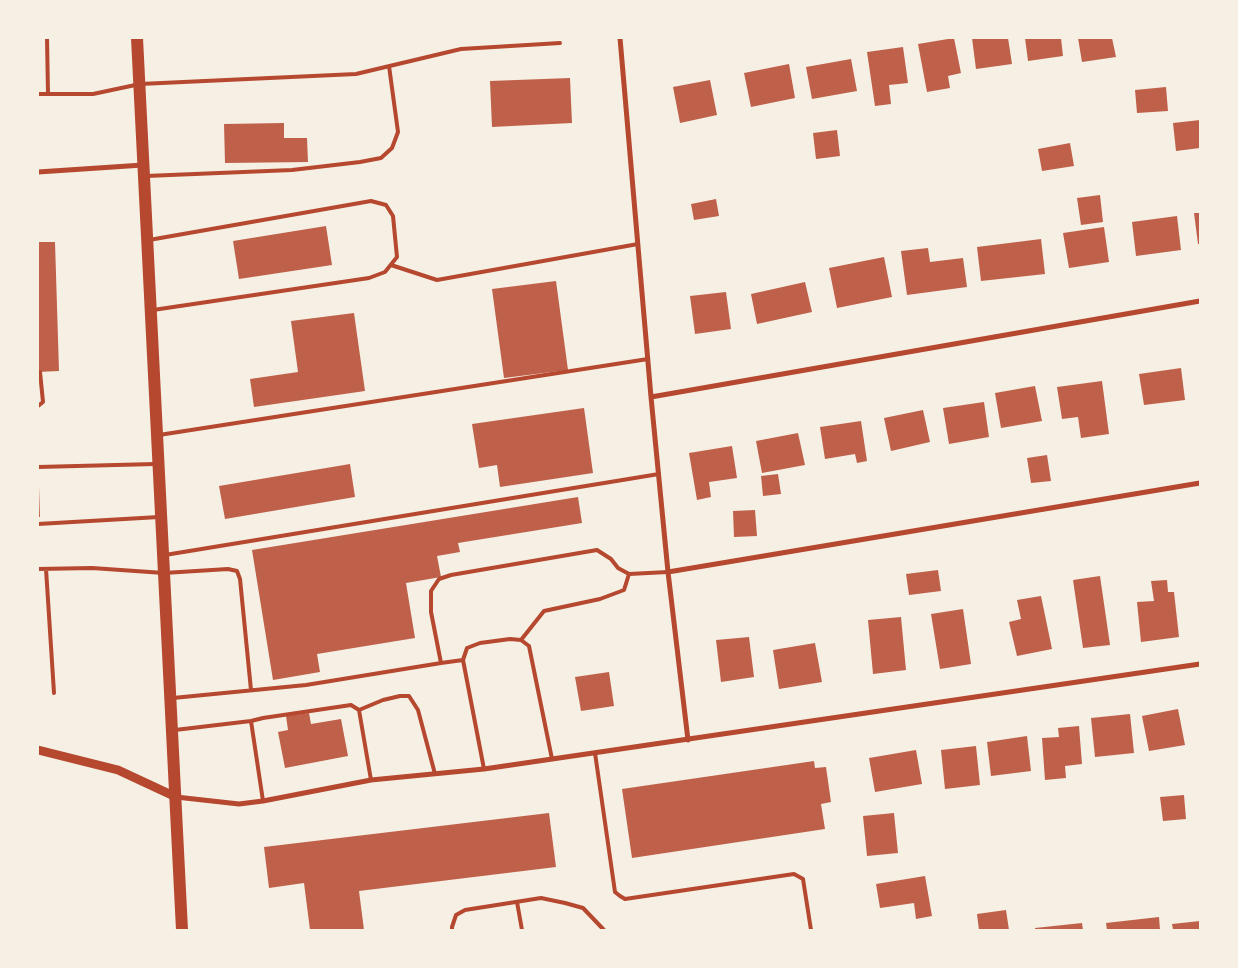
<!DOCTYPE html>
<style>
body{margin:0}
#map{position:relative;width:1238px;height:968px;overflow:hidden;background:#f6efe4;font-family:Manrope,sans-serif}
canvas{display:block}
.frame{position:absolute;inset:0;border:39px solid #f6efe4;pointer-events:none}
</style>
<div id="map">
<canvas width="1238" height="968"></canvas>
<div class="frame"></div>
</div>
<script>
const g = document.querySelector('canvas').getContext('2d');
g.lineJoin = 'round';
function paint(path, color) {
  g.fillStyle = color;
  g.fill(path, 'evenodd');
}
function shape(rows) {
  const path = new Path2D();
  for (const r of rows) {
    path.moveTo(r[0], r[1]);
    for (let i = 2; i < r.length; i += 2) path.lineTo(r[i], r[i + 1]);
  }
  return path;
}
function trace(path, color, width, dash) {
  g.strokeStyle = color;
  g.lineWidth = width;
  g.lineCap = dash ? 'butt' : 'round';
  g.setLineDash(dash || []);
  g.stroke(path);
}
const building = shape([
 [954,38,961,73,948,76,950,88,927,92,918,44],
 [972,38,1008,38,1012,64,976,69],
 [1025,38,1061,38,1063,56,1028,61],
 [1078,38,1112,38,1116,57,1082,62],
 [903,47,908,83,889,85,891,104,875,106,867,52],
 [851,59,857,91,812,99,806,67],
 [789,64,795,98,751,107,744,73],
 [570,78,572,123,492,127,490,81],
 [710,80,717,115,680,123,673,87],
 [1166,87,1168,111,1137,113,1135,90],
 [1200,120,1200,148,1176,151,1173,123],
 [284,123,284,138,307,138,308,162,225,163,224,124],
 [837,130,840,156,816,159,813,133],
 [1070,143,1074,166,1042,171,1038,149],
 [1100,195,1103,222,1081,225,1077,198],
 [716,199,719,216,694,220,691,204],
 [1194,213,1200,213,1200,244,1198,244],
 [1177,216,1181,250,1136,256,1132,222],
 [326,226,332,265,239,279,233,241],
 [1104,227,1109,262,1069,268,1063,233],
 [1041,239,1045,274,981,281,977,247],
 [38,242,55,242,59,371,38,372],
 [928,248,930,262,963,258,967,287,907,295,901,251],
 [884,257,892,297,837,308,829,268],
 [556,281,568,370,504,378,492,289],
 [805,282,812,312,757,324,751,294],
 [726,292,731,329,695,334,690,296],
 [354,313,365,391,254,407,250,379,298,372,291,321],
 [1181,368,1185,400,1144,405,1139,374],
 [1102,381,1109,434,1081,438,1078,417,1062,419,1057,387],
 [1035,386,1042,421,1001,428,995,393],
 [984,402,989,437,949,444,943,408],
 [584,408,593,473,500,487,497,465,479,468,472,424],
 [923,410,930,442,891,451,884,418],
 [861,421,867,461,857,463,855,454,825,459,820,427],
 [798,433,805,465,762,473,756,441],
 [732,446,737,478,709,482,711,497,697,500,689,453],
 [1047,455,1051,481,1031,483,1027,458],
 [350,464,355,497,225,519,219,486],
 [778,474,781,494,763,496,761,476],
 [38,486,39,486,40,517,38,517],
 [578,497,582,523,458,543,460,552,437,556,441,577,406,583,415,638,317,654,320,672,273,680,252,550],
 [755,510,757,536,734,537,733,511],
 [938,570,941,591,909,595,906,574],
 [1100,576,1110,645,1083,648,1073,580],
 [1167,580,1168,592,1174,592,1179,637,1141,642,1137,602,1154,601,1151,581],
 [1041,596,1052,649,1017,656,1009,622,1021,619,1017,600],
 [963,609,971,664,940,669,931,614],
 [901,617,906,670,873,674,868,620],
 [749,637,754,677,721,682,716,640],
 [815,643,822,682,779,689,773,650],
 [609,672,614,706,581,711,575,677],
 [1178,709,1185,745,1149,751,1142,716],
 [309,713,311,724,341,719,348,756,285,768,278,732,288,730,286,716],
 [1130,714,1134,753,1095,757,1091,718],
 [1079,726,1082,764,1065,766,1066,778,1045,780,1042,738,1059,737,1058,728],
 [1027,736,1031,771,991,776,987,742],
 [976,746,980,785,945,789,941,750],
 [916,750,922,784,875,792,869,758],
 [814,761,815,768,826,767,831,802,821,804,825,829,632,858,622,789],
 [1184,795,1186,819,1163,821,1160,797],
 [549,813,556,867,359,891,364,930,310,930,304,883,269,888,264,847],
 [894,813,898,853,867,856,863,816],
 [925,876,932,916,916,919,914,903,880,908,876,884],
 [1006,910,1009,930,979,930,977,914],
 [1159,917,1160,930,1107,930,1106,923],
 [1200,921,1200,930,1173,930,1172,924],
 [1082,923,1083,930,1035,930,1035,928]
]);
const service = shape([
 [47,38,48,94],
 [38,94,93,94,140,84,356,74,461,49,560,43],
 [146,176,292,170,360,162,381,158,392,148,398,132,389,66],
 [149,240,371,201,386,205,393,216,397,257,385,272,369,278,153,310],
 [391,265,437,280,638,244],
 [38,406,43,402,40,372],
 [159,435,648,359],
 [38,467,155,464],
 [38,524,159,517],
 [165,555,659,474],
 [38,569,92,568,164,573,228,569,237,571,240,579,251,690],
 [46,569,54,693],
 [521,640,544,611,600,599,624,590,629,574],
 [463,660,467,648,480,643,510,639,521,640,529,646,552,759],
 [173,698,306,685,441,663],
 [359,710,383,700,400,696,409,696,418,710,435,774],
 [359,710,371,780],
 [251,721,263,801],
 [175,730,251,721,263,718,351,705,359,710],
 [595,753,615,892,620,896,625,899,794,874,803,879,811,930],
 [484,769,463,660,441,663,431,612,431,591,439,579,451,575,597,550,611,559,618,568,629,574,668,572],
 [517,902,522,930],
 [452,930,452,927,456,915,465,910,541,898,565,903,583,908,604,930]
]);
const minor = shape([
 [620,38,651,397,668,572,688,740],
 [38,172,143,165],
 [651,397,1200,301],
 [668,572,1200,483],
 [176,797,239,804,263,801,371,780,484,769,1200,664]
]);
const tertiary = shape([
 [38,750,118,770,176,797]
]);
const primary = shape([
 [137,38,182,930]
]);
paint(building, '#bf614a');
trace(service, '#b5482f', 4);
trace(minor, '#b5482f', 5);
trace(tertiary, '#b5482f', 9);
trace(primary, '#b5482f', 12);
</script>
